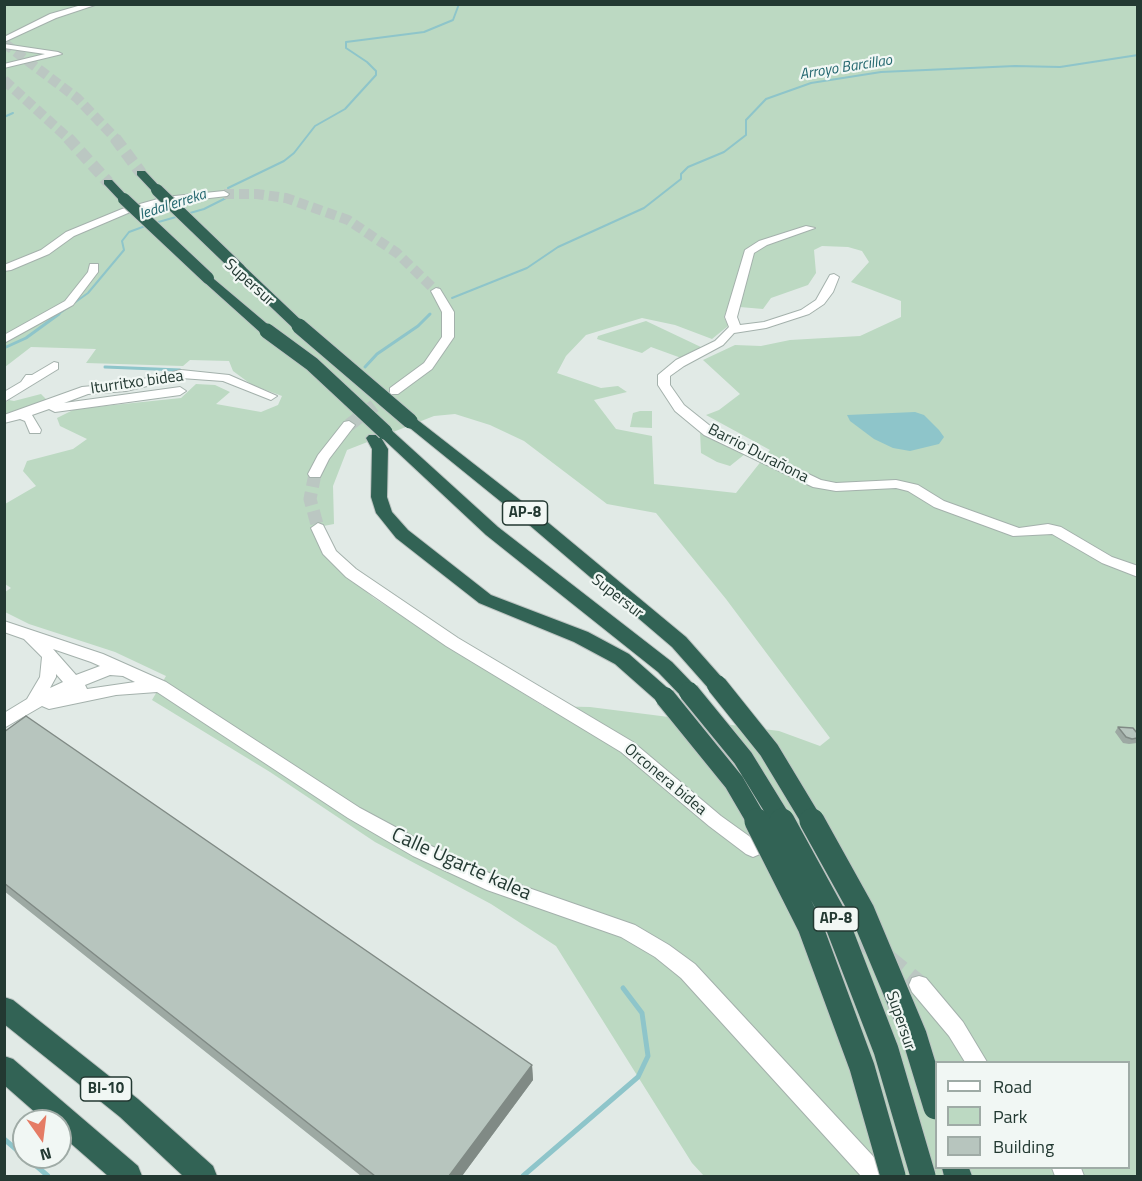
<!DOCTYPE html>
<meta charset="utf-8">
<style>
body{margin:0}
#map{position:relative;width:1142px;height:1181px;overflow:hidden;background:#e1eae6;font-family:"Titillium Web",sans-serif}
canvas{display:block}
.frame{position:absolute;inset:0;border:6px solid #233932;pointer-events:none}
.legend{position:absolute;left:935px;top:1061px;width:195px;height:108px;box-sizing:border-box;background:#f1f7f4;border:2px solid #9faba6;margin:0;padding:8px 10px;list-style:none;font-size:18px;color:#233932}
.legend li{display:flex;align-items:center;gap:12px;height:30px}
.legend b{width:30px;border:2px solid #9faba6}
.north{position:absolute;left:12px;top:1109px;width:60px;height:60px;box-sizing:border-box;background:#f1f7f4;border:2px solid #9faba6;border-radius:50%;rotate:166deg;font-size:16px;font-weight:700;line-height:24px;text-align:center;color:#233932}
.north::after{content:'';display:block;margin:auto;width:21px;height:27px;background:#e57c65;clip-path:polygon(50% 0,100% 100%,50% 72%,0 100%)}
</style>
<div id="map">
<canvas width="1142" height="1181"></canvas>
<div class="frame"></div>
<ul class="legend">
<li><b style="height:8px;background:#fff"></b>Road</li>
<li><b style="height:16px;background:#bcd9c2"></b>Park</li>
<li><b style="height:16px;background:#b7c5be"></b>Building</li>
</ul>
<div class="north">N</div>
</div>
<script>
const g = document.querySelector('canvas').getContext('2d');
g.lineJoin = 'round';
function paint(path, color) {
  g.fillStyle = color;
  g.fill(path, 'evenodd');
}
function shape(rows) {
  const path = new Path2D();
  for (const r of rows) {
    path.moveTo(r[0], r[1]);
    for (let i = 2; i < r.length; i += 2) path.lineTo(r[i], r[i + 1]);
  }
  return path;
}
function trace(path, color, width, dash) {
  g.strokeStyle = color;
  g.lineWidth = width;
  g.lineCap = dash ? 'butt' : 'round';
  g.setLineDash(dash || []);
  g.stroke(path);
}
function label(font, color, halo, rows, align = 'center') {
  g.font = font + ' "Titillium Web",sans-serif';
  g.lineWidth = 4.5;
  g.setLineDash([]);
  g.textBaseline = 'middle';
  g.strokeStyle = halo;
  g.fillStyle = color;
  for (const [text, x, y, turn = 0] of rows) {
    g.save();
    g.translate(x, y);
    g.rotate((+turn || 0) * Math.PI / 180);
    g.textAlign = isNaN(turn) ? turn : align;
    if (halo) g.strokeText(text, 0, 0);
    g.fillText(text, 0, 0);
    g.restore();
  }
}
const green = shape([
 [5,5,1137,5,1137,1176,704,1176,692,1163,556,946,491,904,375,842,270,772,152,700,166,676,115,652,29,624,5,612,5,592,11,588,5,584,5,504,36,486,23,471,27,461,73,449,87,439,60,426,57,418,75,409,181,398,196,384,215,385,230,392,216,404,261,412,278,405,282,396,252,385,233,371,229,361,190,360,183,366,86,363,96,349,31,347,5,367],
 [822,246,848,247,862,251,869,262,851,282,901,301,901,317,860,336,790,340,761,346,735,345,703,360,740,394,719,410,706,415,770,450,736,493,654,484,652,436,616,429,594,400,627,392,618,386,601,388,557,373,566,356,586,335,642,318,675,325,712,339,728,326,724,317,728,306,763,309,771,298,808,285,816,273,814,250],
 [455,414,490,425,524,441,607,504,656,513,726,599,830,738,820,746,779,731,590,707,543,706,374,598,349,577,313,528,334,524,333,486,347,450,434,416],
 [936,1062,1128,1062,1128,1168,936,1168],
 [646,321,703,348,684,359,651,347,642,353,597,339,598,336],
 [41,394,47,400,5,414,5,403,9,400,14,401],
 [640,411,652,411,652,428,630,427,633,413],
 [700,432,745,454,730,466,717,462,701,453]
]);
const water = shape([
 [915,412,924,415,939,430,944,437,939,444,910,451,893,448,874,439,850,421,847,415]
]);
const streamFar2 = shape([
 [4,117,13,113],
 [155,223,204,209,230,196,228,188,284,161,294,153,315,126,345,109,376,75,376,71,367,62,346,48,346,42,424,32,453,20,459,4],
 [452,298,527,268,558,247,644,208,681,179,681,174,688,167,724,152,746,135,746,120,766,99,811,83,881,72,1015,66,1060,67,1138,55],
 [56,316,88,293,124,250,122,241,129,232,148,225],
 [428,316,430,314]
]);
const streamFar1 = shape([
 [4,348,26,338,59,314],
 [105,367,180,370],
 [365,367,377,354,418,326,430,314]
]);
const stream = shape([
 [4,1139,24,1156],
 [26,1157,48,1176],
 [523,1176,638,1077,648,1056,642,1013,623,988]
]);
const minorTunnelFar2 = shape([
 [224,194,257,194,286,198,348,220,397,253,436,291]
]);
const minorTunnelFar1 = shape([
 [349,425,394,391],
 [315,474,310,499,318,528]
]);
const minorTunnel = shape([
 [839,920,919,985]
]);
const highwayTunnelFar1 = shape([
 [4,43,77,98,117,140],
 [4,80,70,140]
]);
const highwayTunnel = shape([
 [68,138,108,182],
 [115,138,141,173]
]);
const minor = shape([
 [85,4,98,4,56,18,4,42,4,37,50,14,85,4],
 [4,44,58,52,62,54,4,68,4,64,45,54,4,48,4,44],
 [224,191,229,194,227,196,166,203,128,213,74,236,49,254,11,270,4,271,4,265,41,250,66,232,122,209,165,197,224,191],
 [806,226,815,228,767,245,754,253,737,317,740,325,764,322,801,310,816,300,830,275,834,274,839,277,833,292,824,304,809,314,766,328,734,333,723,345,684,366,670,376,670,385,684,405,714,429,821,480,836,483,896,480,918,485,944,501,1019,528,1048,524,1061,527,1112,557,1138,566,1138,577,1102,563,1052,534,1013,536,934,507,908,491,896,488,836,491,813,487,704,435,675,411,658,385,658,375,676,360,715,341,729,327,725,317,745,250,759,241,806,226],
 [90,264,98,264,98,272,73,305,4,343,4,335,65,301,88,272,90,264],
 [436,288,440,289,454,312,454,337,432,369,398,394,390,394,390,388,424,363,442,337,442,312,431,291,436,288],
 [54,362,58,363,58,369,4,402,4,392,21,382,26,375,32,375,54,362],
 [181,370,229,375,277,396,271,400,223,381,181,378,126,391,88,394,64,403,180,387,186,391,180,395,55,412,49,409,32,415,41,430,40,433,30,433,25,421,20,419,4,423,4,415,82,387,126,383,181,370],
 [349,421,355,425,329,459,320,477,310,477,308,474,318,455,344,422,349,421],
 [318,523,323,525,336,551,356,569,458,638,633,742,721,816,760,844,762,849,760,854,753,857,746,854,709,826,621,752,446,646,346,577,323,554,311,528,318,523],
 [4,621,103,654,166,682,360,808,427,844,500,878,635,925,669,945,695,964,884,1168,887,1176,861,1176,681,978,655,957,621,937,487,890,413,856,348,818,157,692,116,695,49,709,42,706,4,728,4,713,27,699,40,677,42,657,24,639,4,632,4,621],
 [53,649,91,662,100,666,76,675,53,649],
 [56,674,63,682,50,688,56,677,56,674],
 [110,675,123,676,135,682,87,689,85,685,110,675],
 [919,976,926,978,963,1022,987,1062,965,1062,949,1036,912,992,909,985,912,978,919,976],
 [1052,1168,1081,1168,1084,1176,1055,1176,1052,1168]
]);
const highway = shape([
 [137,171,145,171,161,188,161,192,153,192,137,175,137,171],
 [104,180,112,180,128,197,128,201,120,201,104,184,104,180],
 [240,266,245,267,304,323,304,329,294,329,235,273,234,270,240,266],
 [208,274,272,328,272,334,262,334,203,281,203,275,208,274],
 [410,416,415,418,533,510,686,637,724,680,727,685,724,690,717,692,710,690,672,647,521,518,405,424,402,421,405,418,410,416],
 [385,427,390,429,498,527,672,662,696,687,699,692,696,697,689,699,682,697,658,672,486,535,380,436,388,449,387,497,392,512,408,530,491,595,588,632,629,654,672,692,675,697,672,702,665,704,658,702,615,664,574,642,479,603,396,538,376,513,371,497,372,449,366,438,369,435,379,435,380,429,385,427],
 [4,997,13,1000,138,1099,213,1166,217,1176,183,1176,120,1117,4,1024,4,997],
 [4,1056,13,1059,138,1166,142,1176,108,1176,60,1134,60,1121,45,1121,4,1085,4,1056],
 [942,1168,969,1168,972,1176,944,1176,942,1168]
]);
const highwayBridgeFar3 = shape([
 [157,190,240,270],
 [124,199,208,278]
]);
const highwayBridgeFar2 = shape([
 [299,326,410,421],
 [267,331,312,364,385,432]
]);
const highwayBridgeFar1 = shape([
 [717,685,769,750,813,823],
 [689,692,743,758,783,823],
 [665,697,734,782,758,823]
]);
const highwayBridge = shape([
 [757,821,810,926,862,1067,893,1176],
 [782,821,835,918,886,1050,923,1176],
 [812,821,862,911,914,1035,936,1107]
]);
const wall = shape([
 [1118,727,1137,733,1137,743,1129,744,1123,743,1115,732],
 [4,732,532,1065,533,1080,462,1176,361,1176,4,891]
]);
const shadedWall = shape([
 [532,1065,533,1080,462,1176,449,1176]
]);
const building = shape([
 [26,716,532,1065,449,1176,375,1176,4,883,4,732,26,716],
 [1118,727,1133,728,1137,733,1137,738,1132,739,1126,737,1118,727]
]);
const farWaternames = [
 ["Arroyo Barcillao",846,68,-9],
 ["Iedal erreka",173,205,-18]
];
const shields = [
 [525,513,45],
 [836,919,45],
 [106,1089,51]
];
const shieldNames = [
 ["AP-8",525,513],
 ["AP-8",836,919],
 ["BI-10",106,1089]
];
const streetNames = [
 ["Supersur",249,283,42],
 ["Iturritxo bidea",137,383,-8],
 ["Barrio Durañona",758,454,27],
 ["Supersur",617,597,38],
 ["Orconera bidea",665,780,40],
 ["Supersur",900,1021,71]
];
const nearStreetnames = [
 ["Calle Ugarte kalea",461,865,24]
];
paint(green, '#bcd9c2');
paint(water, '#8ec5ca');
trace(streamFar2, '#8ec5ca', 2);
trace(streamFar1, '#8ec5ca', 3);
trace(stream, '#8ec5ca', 5);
trace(minorTunnelFar2, '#bbc7c2', 10, [10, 5]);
trace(minorTunnelFar1, '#bbc7c2', 13, [13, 6]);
trace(minorTunnel, '#bbc7c2', 20, [20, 10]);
trace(highwayTunnelFar1, '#bbc7c2', 10, [10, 4.5]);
trace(highwayTunnel, '#bbc7c2', 12, [12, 6]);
trace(minor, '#a4b1ac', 2);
trace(highway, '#bdc4c2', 2);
paint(minor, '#fff');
paint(highway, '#326355');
trace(highwayBridgeFar3, '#bdc4c2', 14, []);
trace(highwayBridgeFar2, '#bdc4c2', 17, []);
trace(highwayBridgeFar1, '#bdc4c2', 22, []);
trace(highwayBridge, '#bdc4c2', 27, []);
trace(highwayBridgeFar3, '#326355', 12);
trace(highwayBridgeFar2, '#326355', 15);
trace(highwayBridgeFar1, '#326355', 20);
trace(highwayBridge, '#326355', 25);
paint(wall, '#9da9a3');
paint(shadedWall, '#808a85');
paint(building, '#b7c5be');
trace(building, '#808a85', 1.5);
label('italic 15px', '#23676f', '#f1f7f4', farWaternames);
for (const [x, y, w] of shields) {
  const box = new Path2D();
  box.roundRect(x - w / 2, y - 12, w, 24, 4.5);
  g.fillStyle = '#f1f7f4';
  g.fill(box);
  trace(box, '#233932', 1.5);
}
label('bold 15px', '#233932', null, shieldNames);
label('16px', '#233932', '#f1f7f4', streetNames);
label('20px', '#233932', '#f1f7f4', nearStreetnames);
</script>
